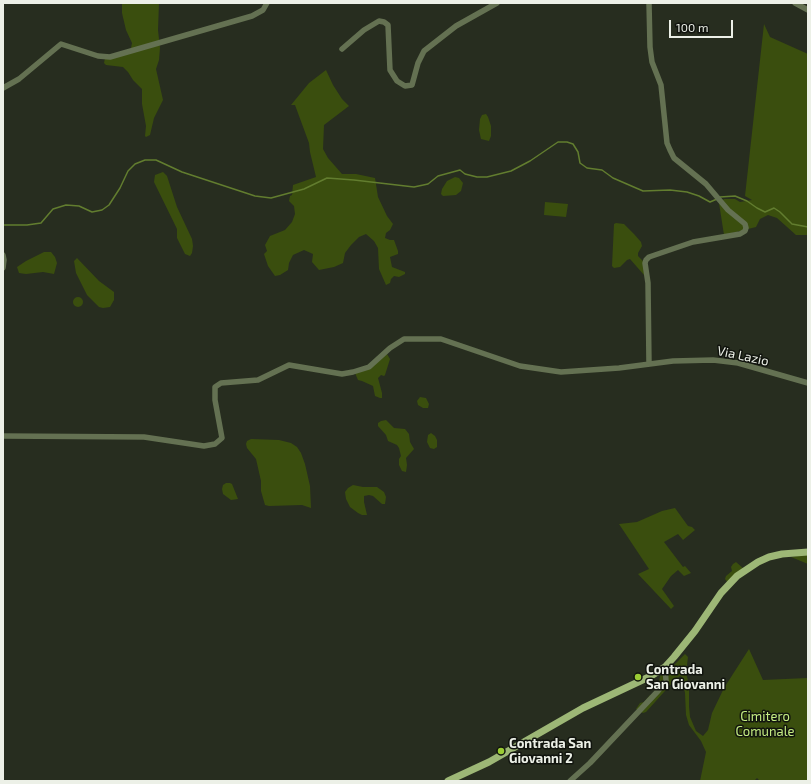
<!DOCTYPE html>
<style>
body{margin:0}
#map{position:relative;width:811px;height:784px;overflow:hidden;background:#272d1f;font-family:"Exo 2",sans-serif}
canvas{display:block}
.frame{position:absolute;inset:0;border:4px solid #ecf0e7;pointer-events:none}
.scale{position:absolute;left:669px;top:20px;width:64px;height:18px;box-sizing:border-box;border:2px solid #ecf0e7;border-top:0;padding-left:5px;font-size:12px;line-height:14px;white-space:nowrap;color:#ecf0e7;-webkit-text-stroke:3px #11140e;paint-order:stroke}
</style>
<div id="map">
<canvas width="811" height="784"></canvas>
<div class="frame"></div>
<div class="scale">100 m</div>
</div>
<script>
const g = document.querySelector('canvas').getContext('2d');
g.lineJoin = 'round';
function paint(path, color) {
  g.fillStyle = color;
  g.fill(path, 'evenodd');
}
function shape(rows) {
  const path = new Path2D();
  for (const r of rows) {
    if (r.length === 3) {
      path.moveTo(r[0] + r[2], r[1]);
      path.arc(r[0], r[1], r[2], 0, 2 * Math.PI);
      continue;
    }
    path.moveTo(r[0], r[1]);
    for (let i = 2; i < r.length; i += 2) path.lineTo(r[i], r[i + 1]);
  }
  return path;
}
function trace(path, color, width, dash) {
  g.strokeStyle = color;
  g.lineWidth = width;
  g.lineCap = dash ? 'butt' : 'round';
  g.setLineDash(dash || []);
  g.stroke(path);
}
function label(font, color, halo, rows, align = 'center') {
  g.font = font + ' "Exo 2",sans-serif';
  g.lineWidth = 3;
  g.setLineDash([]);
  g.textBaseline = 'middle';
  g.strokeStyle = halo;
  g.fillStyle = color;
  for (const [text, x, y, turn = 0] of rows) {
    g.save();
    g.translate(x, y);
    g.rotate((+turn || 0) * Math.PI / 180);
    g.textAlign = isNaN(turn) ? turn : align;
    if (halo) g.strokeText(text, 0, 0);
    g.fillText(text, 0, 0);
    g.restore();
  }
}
const green = shape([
 [122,3,159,3,158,30,160,48,159,60,156,69,163,100,154,118,150,135,146,137,145,136,146,126,142,104,142,89,133,80,128,72,123,67,106,65,104,63,105,58,130,50,131,48,132,43,126,30,122,13],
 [764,24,770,37,808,54,808,235,796,235,777,218,768,215,760,219,756,227,724,235,719,203,724,199,735,199,740,202,752,200,745,196],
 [326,70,333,85,342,99,349,106,324,125,323,149,328,158,342,174,356,174,375,178,378,197,387,216,393,224,390,230,386,233,385,238,390,240,394,240,398,251,398,254,390,257,392,267,405,272,405,274,399,277,394,276,391,279,390,283,386,285,379,269,378,248,374,241,366,234,359,237,351,245,345,253,343,263,334,267,319,270,312,262,313,254,304,250,293,255,289,263,288,270,280,275,275,276,268,266,264,254,267,251,265,245,270,236,285,230,292,222,295,214,294,206,289,201,290,196,292,195,293,185,316,177,310,152,309,143,295,105,291,105,309,83],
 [486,114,488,117,491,126,491,136,489,141,481,139,479,130,480,119,482,115],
 [163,172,167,176,177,207,192,239,193,246,192,253,190,256,185,254,177,238,177,229,154,182,155,175],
 [455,177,459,178,463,183,461,191,456,195,443,196,441,194,442,189,447,181],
 [545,202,568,204,566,217,544,215],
 [616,223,624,224,634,234,641,242,642,246,638,253,638,256,644,262,644,275,630,259,627,260,620,267,614,268,612,266,614,224],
 [44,252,51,252,55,257,57,263,54,274,43,272,26,274,19,273,17,267,26,261],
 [77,258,99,281,114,292,114,300,110,307,103,308,99,307,87,295,76,273,74,261],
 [78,302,5],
 [387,354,390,359,385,375,384,376,381,375,378,378,382,393,382,398,380,398,375,396,373,386,362,381,358,380,355,373],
 [420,397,426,398,429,404,428,408,423,408,418,405,417,401],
 [386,420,394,428,405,429,409,434,410,442,414,449,406,458,407,465,406,472,402,471,399,465,399,459,401,456,399,448,397,445,388,441,386,435,378,426,378,423,381,421],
 [431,433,435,436,437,440,437,447,434,449,430,448,427,442,428,435],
 [251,439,279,440,291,443,297,447,301,453,305,464,310,486,311,508,302,505,269,506,265,505,261,491,261,481,256,459,247,448,246,444,247,441],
 [226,483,230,483,232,484,238,499,231,500,223,494,222,489,223,485],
 [353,485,363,487,377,487,384,492,386,497,385,504,382,504,373,496,369,495,364,496,364,502,367,515,362,515,358,513,350,507,346,499,345,492,348,488],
 [675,508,688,526,692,527,695,530,683,540,678,534,664,542,683,567,685,566,691,573,684,576,678,570,671,576,662,589,674,606,671,609,638,574,649,569,619,524,637,522,662,511],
 [808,555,808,564,791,557,806,555],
 [736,562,744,569,728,583,725,579,726,576,732,571,731,567,733,564],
 [749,649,763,680,808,678,808,781,760,781,757,778,754,781,700,781,706,752,701,741,689,725,686,715,685,693,682,677,680,676,673,682,646,712,643,713,636,709,640,703,644,702,650,695,658,694,664,687,659,682,660,676,671,668,685,654,688,657,686,673,689,684,689,706,690,717,696,731,703,736,708,730,712,713,724,688]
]);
const stream = shape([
 [720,197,735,196,747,201,757,208,765,212,774,208,780,212,792,224,808,227],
 [3,225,27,225,41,223,53,209,66,205,79,206,92,212,102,210,109,205,120,188,128,171,135,164,145,160,156,160,182,172,255,196,271,198,304,189,327,178,354,180,414,187,428,184,438,176,460,170,465,174,477,177,487,177,511,171,530,161,558,142,567,142,573,144,578,152,580,163,587,168,602,170,613,178,643,191,670,190,687,192,699,196,710,202,717,199]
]);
const minor = shape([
 [649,3,650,47,652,62,661,85,667,143,670,150,674,158,706,184,728,210,745,224,746,228,745,231,740,234,693,242,649,257,646,260,645,263,648,283,649,364],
 [795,3,808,10],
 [342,49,364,30,379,21,384,22,388,25,390,70,397,81,405,86,412,85,418,63,424,51,456,26,497,3],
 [3,88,19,79,61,44,98,56,110,57,252,16,263,10,267,3],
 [3,255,4,260,3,268],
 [3,436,144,437,204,446,215,444,222,438,215,400,215,387,221,383,258,380,289,365,342,374,353,372,369,367,390,348,404,339,441,339,520,366,561,372,619,368,673,361,713,360,738,363,808,383],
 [570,781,590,763,658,691,666,681,665,667]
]);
const major = shape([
 [448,781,489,762,583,708,651,676,665,667,674,657,695,631,721,593,737,576,758,562,769,557,782,554,808,552]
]);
const markers = [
 [638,677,4,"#9acb34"],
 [501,751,4,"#9acb34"]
];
const streetNames = [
 ["Via Lazio",743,356,12]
];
const poiNames = [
 ["Contrada",646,670],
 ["San Giovanni",646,685],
 ["Contrada San",509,744],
 ["Giovanni 2",509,759]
];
const parkNames = [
 ["Cimitero",765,717],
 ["Comunale",765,732]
];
paint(green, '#3a4e0e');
trace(stream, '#627d2f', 1.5);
trace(minor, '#647152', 5.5);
trace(major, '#9db776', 7);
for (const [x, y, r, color] of markers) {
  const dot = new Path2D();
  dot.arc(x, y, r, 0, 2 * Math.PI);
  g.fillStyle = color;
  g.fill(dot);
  trace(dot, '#11140e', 1.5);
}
label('13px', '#ecf0e7', '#11140e', streetNames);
label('bold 13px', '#ecf0e7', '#11140e', poiNames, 'left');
label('13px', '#c5ed83', '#11140e', parkNames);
</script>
